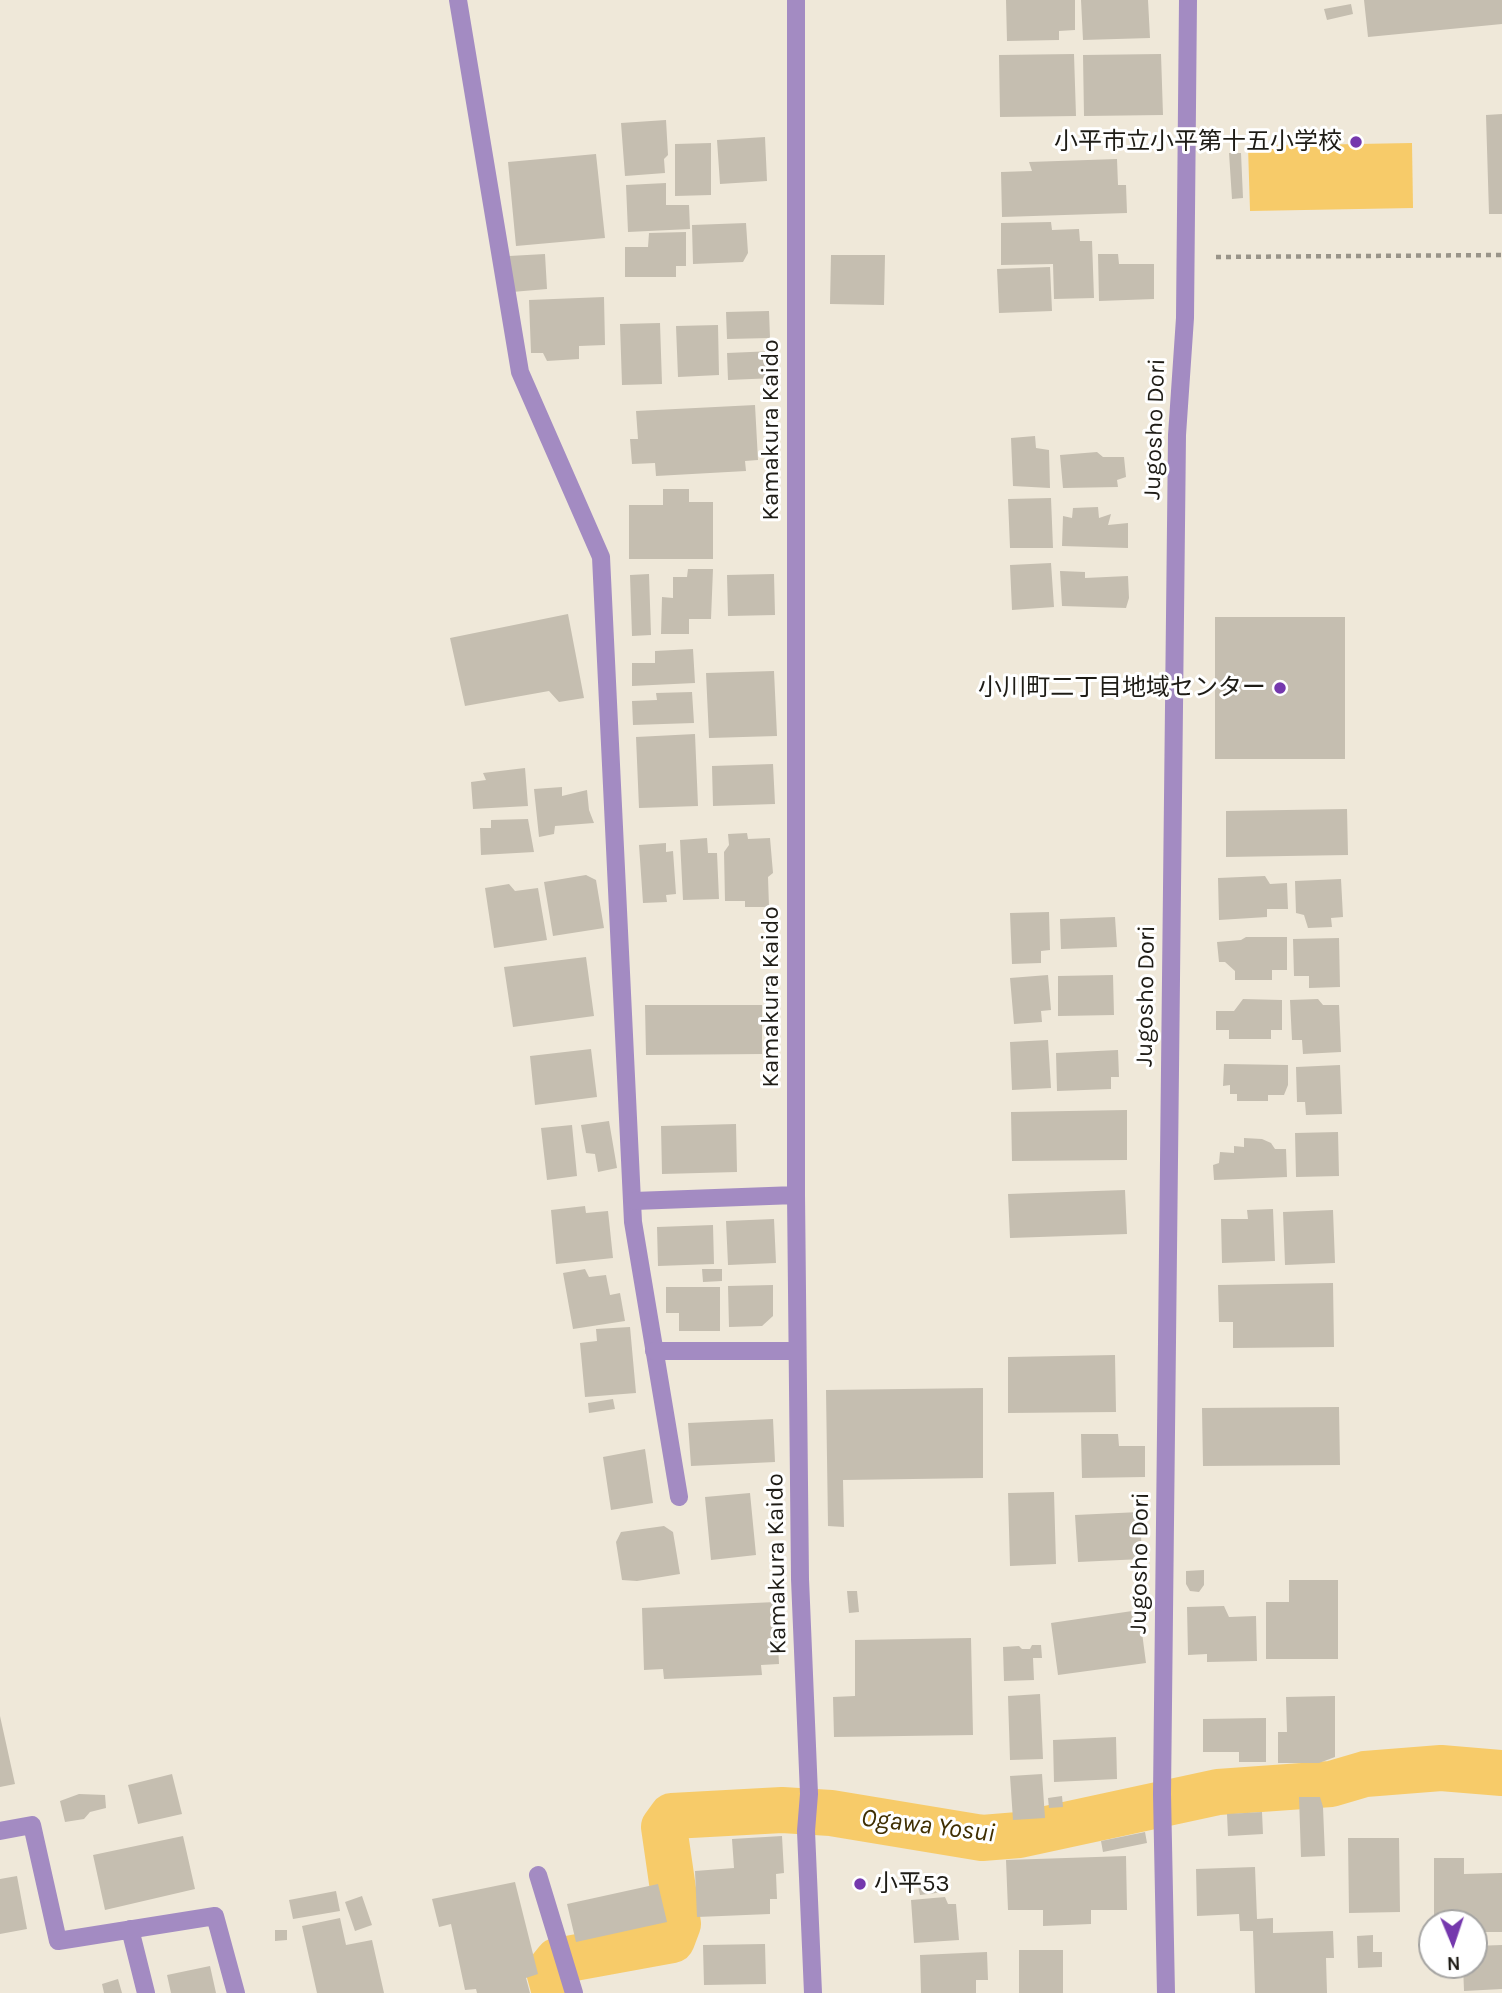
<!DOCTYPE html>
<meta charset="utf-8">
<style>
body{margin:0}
#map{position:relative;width:1502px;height:1993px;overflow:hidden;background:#efe8d9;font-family:Karla,sans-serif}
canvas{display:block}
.north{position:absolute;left:1418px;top:1909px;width:70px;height:70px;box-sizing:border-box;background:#fff;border:2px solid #a5a4a2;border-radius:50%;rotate:178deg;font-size:19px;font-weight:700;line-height:28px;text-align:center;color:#1e1c16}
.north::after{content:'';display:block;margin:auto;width:24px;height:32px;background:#7538ad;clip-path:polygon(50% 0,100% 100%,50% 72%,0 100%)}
</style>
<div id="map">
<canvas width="1502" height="1993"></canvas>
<div class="north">N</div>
</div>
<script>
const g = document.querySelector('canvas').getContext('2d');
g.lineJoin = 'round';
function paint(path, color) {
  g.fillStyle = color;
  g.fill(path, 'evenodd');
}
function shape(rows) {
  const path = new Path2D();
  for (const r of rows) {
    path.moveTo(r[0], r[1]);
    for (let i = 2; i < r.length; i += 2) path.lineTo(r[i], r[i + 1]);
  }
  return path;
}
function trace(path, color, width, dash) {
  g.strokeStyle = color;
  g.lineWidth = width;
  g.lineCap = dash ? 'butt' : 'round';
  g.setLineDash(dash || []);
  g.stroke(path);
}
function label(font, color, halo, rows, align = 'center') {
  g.font = font + ' Karla,"Noto Sans JP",sans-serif';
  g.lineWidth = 6;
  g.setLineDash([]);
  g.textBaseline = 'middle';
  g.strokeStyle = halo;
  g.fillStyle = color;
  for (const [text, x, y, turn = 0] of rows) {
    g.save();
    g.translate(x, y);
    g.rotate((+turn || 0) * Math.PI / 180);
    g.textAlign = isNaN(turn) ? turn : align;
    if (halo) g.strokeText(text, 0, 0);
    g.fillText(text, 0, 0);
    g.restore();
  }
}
const water = shape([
 [1412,143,1413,208,1250,211,1248,146]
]);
const canal = shape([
 [555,1993,549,1971,557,1961,672,1940,678,1924,664,1827,672,1816,782,1810,831,1813,982,1838,1019,1835,1218,1792,1331,1784,1365,1774,1441,1768,1502,1773]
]);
const building = shape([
 [1006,0,1075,0,1075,30,1059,31,1059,40,1007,41],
 [1081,0,1148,0,1150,38,1083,40],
 [1364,0,1502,0,1502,24,1368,37],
 [1351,4,1353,14,1327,20,1324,9],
 [1074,54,1076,116,1000,117,999,55],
 [1161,54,1163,115,1084,116,1083,55],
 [1502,114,1502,214,1489,214,1486,115],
 [666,120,668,155,664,159,665,173,625,176,621,123],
 [765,137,767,181,720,184,717,140],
 [711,143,711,195,675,196,675,144],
 [1229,153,1241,153,1243,198,1232,199],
 [596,154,605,238,516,246,508,162],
 [1117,159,1118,185,1126,185,1127,213,1002,217,1001,172,1032,171,1029,162],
 [666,183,666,205,689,205,690,229,628,232,626,185],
 [1051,222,1052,230,1079,229,1080,241,1092,241,1094,298,1054,299,1053,264,1001,265,1001,223],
 [746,223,748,253,743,262,693,264,692,225],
 [686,232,686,266,676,266,676,277,625,277,625,247,648,247,649,233],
 [545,254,547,289,512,292,509,256],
 [1098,254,1118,254,1119,264,1154,264,1154,299,1099,301],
 [831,255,885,255,884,305,830,304],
 [1050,267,1052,311,999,313,997,269],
 [604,297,605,345,579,346,579,359,547,361,543,353,531,353,529,300],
 [769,311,770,338,727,339,726,312],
 [660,323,662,384,622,385,620,324],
 [718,325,719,375,678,377,676,326],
 [774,351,775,378,728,380,727,353],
 [755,405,758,460,745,461,746,471,656,476,655,463,632,464,630,439,638,439,636,411],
 [1035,436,1036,448,1049,450,1050,488,1013,486,1011,438],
 [1097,452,1103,457,1124,457,1126,477,1117,480,1118,487,1063,488,1060,455],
 [663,489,689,489,689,502,713,502,713,559,629,559,629,505,663,505],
 [1051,498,1053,548,1010,548,1008,499],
 [1098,507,1099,518,1111,514,1108,525,1128,523,1128,548,1062,546,1063,516,1072,518,1073,508],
 [1051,563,1054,607,1012,610,1010,565],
 [688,569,713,569,711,619,689,619,689,634,661,634,662,597,673,598,673,577,687,577],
 [1060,571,1085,572,1085,578,1128,576,1129,598,1126,608,1062,606],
 [649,574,651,635,632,636,630,575],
 [774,574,775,615,728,616,727,575],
 [568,614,584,698,559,702,549,691,465,706,450,638],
 [1215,617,1345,617,1345,759,1215,759],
 [693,649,695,683,632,686,632,663,655,663,655,651],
 [774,671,777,736,709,738,706,673],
 [692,692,694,723,633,725,632,701,657,700,656,693],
 [695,734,698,806,639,808,636,737],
 [773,764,775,804,713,806,712,766],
 [525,768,528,806,473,809,471,782,486,780,483,773],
 [562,787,562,796,587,790,589,810,594,823,555,826,554,834,539,837,534,789],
 [1347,809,1348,855,1226,857,1226,811],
 [528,819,534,852,481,855,480,828,491,828,491,820],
 [747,833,748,839,770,838,773,873,768,877,769,907,745,907,745,901,725,901,724,852,729,845,728,834],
 [707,838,708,853,717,853,719,899,683,900,680,840],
 [666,843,666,852,673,851,676,894,666,895,667,902,643,903,639,845],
 [586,875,596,880,604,928,553,936,544,882],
 [1265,876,1270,884,1287,883,1288,909,1267,909,1267,917,1219,920,1218,878],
 [1341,879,1343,917,1331,918,1332,927,1308,928,1304,915,1296,913,1295,881],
 [509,884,515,891,538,888,547,940,494,948,485,888],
 [1049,912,1050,950,1041,951,1041,963,1012,964,1010,913],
 [1115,917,1117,947,1061,949,1060,919],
 [1246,937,1287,937,1287,970,1272,970,1272,980,1235,980,1235,971,1225,962,1219,962,1217,942,1241,940],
 [1339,938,1340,987,1309,988,1309,976,1294,976,1293,939],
 [586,957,594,1016,513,1027,504,967],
 [1048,975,1051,1010,1041,1011,1042,1022,1014,1024,1010,978],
 [1113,975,1114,1015,1058,1016,1058,976],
 [1243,999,1282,1000,1282,1030,1271,1030,1271,1039,1229,1039,1229,1030,1216,1030,1216,1011,1234,1011],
 [1318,999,1323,1005,1339,1005,1341,1052,1303,1054,1302,1040,1292,1040,1290,1000],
 [645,1005,762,1005,762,1054,646,1055],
 [1048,1040,1051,1088,1012,1090,1010,1042],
 [591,1049,597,1097,535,1105,530,1056],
 [1118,1050,1119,1077,1111,1077,1111,1089,1057,1091,1056,1053],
 [1224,1064,1288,1065,1288,1085,1284,1095,1268,1095,1268,1101,1237,1101,1237,1094,1230,1094,1230,1085,1223,1086],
 [1340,1065,1342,1114,1306,1115,1305,1102,1297,1102,1296,1067],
 [1127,1110,1127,1160,1012,1161,1011,1112],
 [609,1121,617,1168,598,1172,595,1154,586,1153,581,1125],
 [736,1124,737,1172,662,1174,661,1126],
 [572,1125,577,1176,547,1180,541,1128],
 [1338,1132,1339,1176,1296,1177,1295,1133],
 [1244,1138,1262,1139,1271,1143,1275,1149,1286,1149,1287,1177,1214,1180,1213,1165,1219,1163,1220,1152,1234,1153,1234,1146,1244,1147],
 [1125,1190,1127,1234,1010,1238,1008,1194],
 [585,1206,586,1213,608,1211,613,1258,556,1264,551,1210],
 [1273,1209,1275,1261,1222,1263,1221,1219,1248,1219,1247,1210],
 [1333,1210,1335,1263,1285,1265,1283,1212],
 [774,1219,776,1263,728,1265,726,1221],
 [713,1225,714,1264,658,1266,657,1227],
 [585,1269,589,1277,606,1275,610,1295,620,1293,625,1321,573,1329,563,1273],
 [702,1269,722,1269,722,1281,703,1282],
 [1333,1283,1334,1347,1233,1348,1233,1322,1219,1322,1218,1285],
 [773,1285,773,1316,762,1326,729,1327,728,1286],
 [666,1287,720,1287,720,1331,679,1331,679,1313,666,1313],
 [630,1327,636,1393,585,1397,580,1343,597,1341,596,1329],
 [1115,1355,1116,1412,1008,1413,1008,1357],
 [983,1388,983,1478,843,1480,844,1527,828,1526,826,1390],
 [613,1399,615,1409,589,1413,588,1403],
 [1339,1407,1340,1465,1203,1466,1202,1408],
 [773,1419,775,1462,691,1466,688,1423],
 [1081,1434,1118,1434,1119,1446,1145,1446,1145,1477,1082,1478],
 [645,1449,653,1503,611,1510,603,1457],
 [1054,1492,1056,1564,1010,1566,1008,1493],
 [750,1493,756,1555,711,1560,705,1497],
 [1140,1512,1142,1559,1078,1562,1075,1515],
 [664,1526,673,1532,680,1574,637,1581,622,1580,616,1542,621,1532],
 [1204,1570,1204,1585,1199,1592,1190,1591,1186,1584,1186,1571],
 [1289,1580,1338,1580,1338,1659,1266,1659,1266,1602,1289,1602],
 [847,1591,857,1591,859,1612,849,1613],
 [776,1602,779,1664,761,1665,762,1675,664,1679,663,1669,644,1670,642,1608],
 [1224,1606,1229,1617,1256,1616,1257,1661,1207,1662,1207,1654,1188,1655,1187,1607],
 [1139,1610,1146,1663,1058,1675,1051,1623],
 [971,1638,973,1735,834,1737,833,1697,855,1696,855,1640],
 [1032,1645,1041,1645,1042,1658,1033,1658,1034,1680,1004,1681,1003,1647,1019,1646,1022,1649,1030,1649],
 [1040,1694,1043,1759,1010,1760,1008,1696],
 [1335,1696,1335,1757,1319,1763,1278,1763,1278,1732,1287,1732,1286,1697],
 [0,1716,15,1784,0,1787],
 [1266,1718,1266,1762,1239,1762,1239,1752,1203,1752,1203,1719],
 [1116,1737,1117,1779,1054,1782,1053,1740],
 [172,1774,182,1814,138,1824,128,1785],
 [1042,1774,1045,1818,1013,1820,1010,1776],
 [79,1794,105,1795,106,1808,90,1812,84,1819,65,1822,60,1801],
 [1062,1796,1063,1807,1049,1808,1048,1798],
 [1299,1797,1320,1797,1323,1807,1325,1856,1301,1857],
 [1262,1812,1263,1834,1228,1836,1227,1814],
 [1145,1832,1147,1843,1103,1852,1101,1841],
 [183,1836,195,1889,105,1910,93,1855],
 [782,1836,784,1873,776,1874,777,1899,770,1899,770,1914,697,1917,695,1871,734,1868,732,1839],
 [1348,1838,1399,1838,1400,1912,1349,1913],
 [1126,1856,1127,1910,1091,1910,1091,1924,1043,1926,1043,1910,1008,1910,1006,1860],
 [1434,1858,1464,1858,1464,1874,1502,1873,1502,1932,1474,1932,1474,1923,1434,1923],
 [1255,1867,1257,1919,1273,1918,1273,1933,1333,1931,1334,1958,1326,1958,1327,1993,1255,1993,1253,1931,1240,1931,1239,1914,1197,1916,1196,1869],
 [17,1876,27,1929,0,1934,0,1879],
 [515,1882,538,1974,526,1978,530,1993,477,1993,476,1989,465,1990,451,1924,439,1927,432,1899],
 [942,1883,944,1892,920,1895,918,1886],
 [658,1884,667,1922,576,1942,567,1904],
 [336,1891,340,1911,293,1919,289,1900],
 [362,1896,372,1925,355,1931,345,1902],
 [945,1897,948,1904,956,1904,959,1940,914,1943,911,1900],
 [340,1918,346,1945,372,1940,384,1993,317,1993,302,1926],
 [275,1930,287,1930,287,1940,275,1941],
 [1373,1935,1373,1952,1382,1952,1382,1967,1358,1968,1357,1936],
 [765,1944,766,1984,704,1985,703,1945],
 [1502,1945,1502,1989,1464,1991,1463,1965,1474,1965,1474,1946],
 [1019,1950,1063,1950,1063,1993,1019,1993],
 [987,1952,988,1980,976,1980,976,1993,921,1993,920,1955],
 [210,1966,216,1993,171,1993,167,1975],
 [118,1979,122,1993,104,1993,102,1984]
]);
const path = shape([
 [1216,257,1502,255]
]);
const lane = shape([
 [458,0,520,372,601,557,633,1222,679,1497],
 [0,1831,32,1825,58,1941,215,1916,236,1993],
 [538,1875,574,1993],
 [130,1929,146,1993]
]);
const street = shape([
 [796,0,796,1195,800,1579,809,1794,806,1831,813,1993],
 [634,1201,796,1195],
 [654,1351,797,1351],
 [1166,1993,1162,1794,1177,435,1185,318,1188,0]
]);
const markers = [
 [1356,142,7,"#7538ad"],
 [1280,688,7,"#7538ad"],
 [860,1884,7,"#7538ad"]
];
const poiNames = [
 ["小平市立小平第十五小学校",1342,142],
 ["小川町二丁目地域センター",1266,688],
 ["小平53",874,1884,"left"]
];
const streetNames = [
 ["Jugosho Dori",1155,429,-88],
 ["Kamakura Kaido",771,430,-90],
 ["Jugosho Dori",1146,996,-89],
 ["Kamakura Kaido",771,997,-90],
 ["Jugosho Dori",1140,1563,-89],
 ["Kamakura Kaido",777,1564,-91]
];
const waterNames = [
 ["Ogawa Yosui",928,1826,7]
];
paint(water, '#f7cb69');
trace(canal, '#f7cb69', 46);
paint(building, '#c5beb0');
trace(path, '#999489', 4.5, [5, 5]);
trace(lane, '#a38bc2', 18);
trace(street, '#a38bc2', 18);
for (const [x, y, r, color] of markers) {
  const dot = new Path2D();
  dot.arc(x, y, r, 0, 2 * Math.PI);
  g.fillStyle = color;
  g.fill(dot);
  trace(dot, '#fff', 2.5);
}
label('24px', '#1e1c16', '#fff', poiNames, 'right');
label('24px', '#1e1c16', '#fff', streetNames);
label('italic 26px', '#402f02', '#fff', waterNames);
</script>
